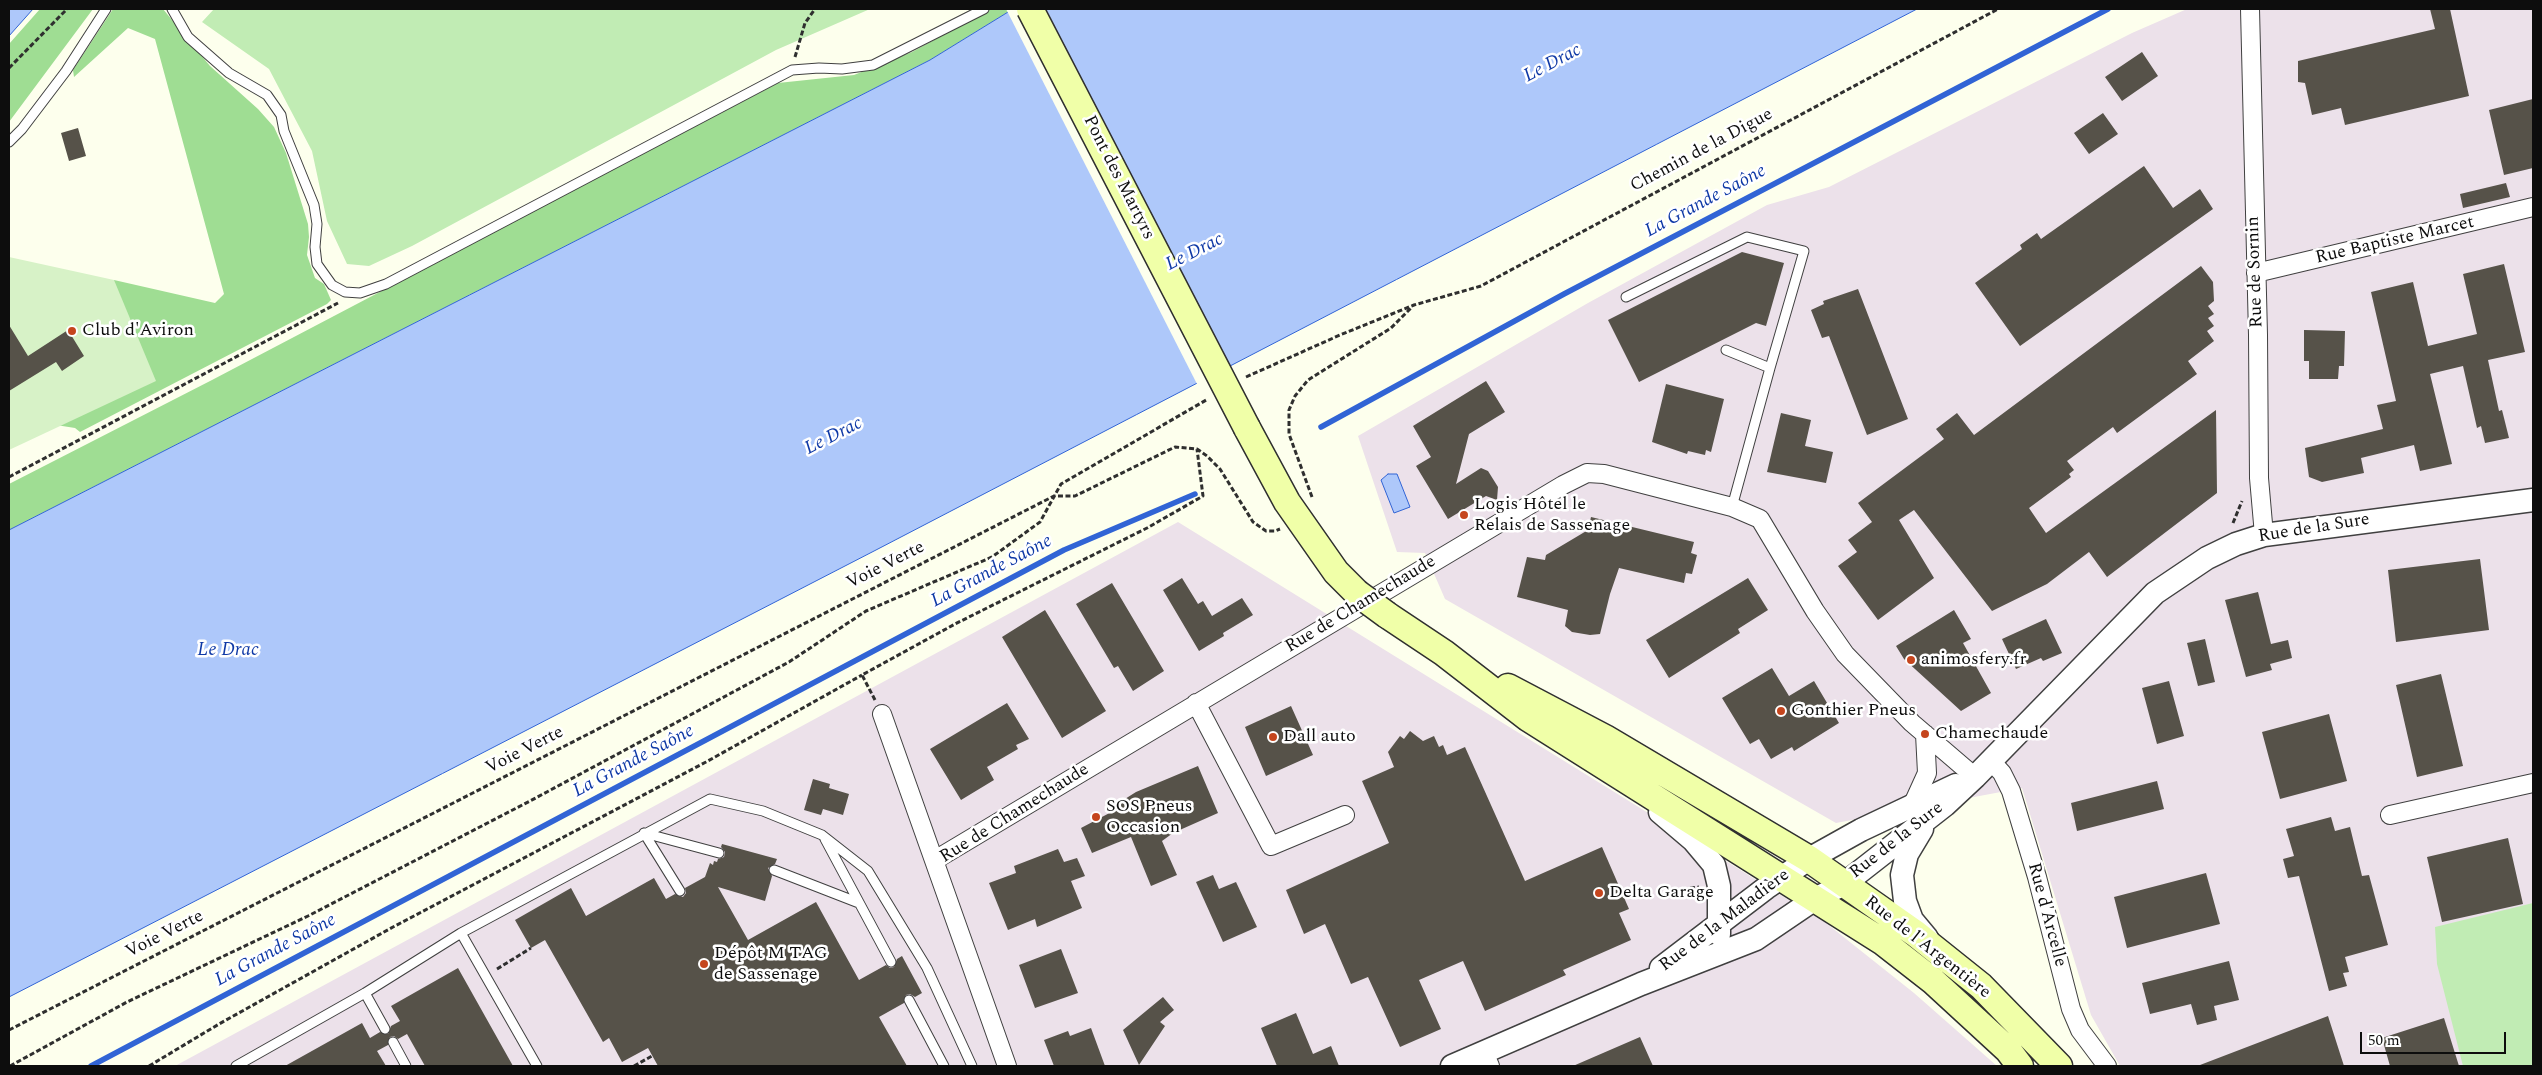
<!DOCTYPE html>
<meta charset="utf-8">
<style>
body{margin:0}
#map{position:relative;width:2542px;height:1075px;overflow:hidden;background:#fdffed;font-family:Spectral,serif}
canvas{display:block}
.frame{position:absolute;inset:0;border:10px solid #0d0d0d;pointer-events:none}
.scale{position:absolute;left:2360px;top:1032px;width:146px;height:22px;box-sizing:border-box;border:2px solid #0d0d0d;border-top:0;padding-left:6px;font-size:15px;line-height:18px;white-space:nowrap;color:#0d0d0d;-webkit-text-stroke:4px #fff;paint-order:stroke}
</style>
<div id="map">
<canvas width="2542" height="1075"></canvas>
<div class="frame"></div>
<div class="scale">50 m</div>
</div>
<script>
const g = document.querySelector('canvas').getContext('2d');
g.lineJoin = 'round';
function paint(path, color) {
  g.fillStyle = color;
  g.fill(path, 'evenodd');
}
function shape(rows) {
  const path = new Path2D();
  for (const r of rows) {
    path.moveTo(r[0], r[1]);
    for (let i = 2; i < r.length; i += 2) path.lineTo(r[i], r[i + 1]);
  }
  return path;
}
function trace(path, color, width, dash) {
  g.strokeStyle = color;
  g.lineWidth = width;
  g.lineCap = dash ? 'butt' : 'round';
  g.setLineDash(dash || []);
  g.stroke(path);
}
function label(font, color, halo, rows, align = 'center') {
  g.font = font + ' Spectral,serif';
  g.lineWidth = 5;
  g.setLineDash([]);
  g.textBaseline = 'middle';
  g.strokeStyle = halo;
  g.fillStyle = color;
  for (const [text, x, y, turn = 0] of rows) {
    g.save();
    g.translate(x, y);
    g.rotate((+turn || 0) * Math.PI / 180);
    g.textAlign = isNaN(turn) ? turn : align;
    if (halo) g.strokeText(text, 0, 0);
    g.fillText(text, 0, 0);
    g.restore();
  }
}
const industrial = shape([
 [2187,9,2533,9,2533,1066,2120,1066,2091,1015,2022,788,1836,823,1445,599,1425,553,1397,552,1358,436,1588,303,1767,205,1829,187,2132,33],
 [1178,522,1826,923,1914,993,1997,1066,175,1066]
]);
const green = shape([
 [214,9,870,9,776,50,412,246,369,266,347,264,327,221,312,151,269,69,202,22],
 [2533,903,2533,1066,2463,1066,2437,964,2435,927]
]);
const forest = shape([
 [40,9,93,9,9,122,9,44],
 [113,9,163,9,210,66,258,109,274,127,286,153,308,224,309,237,307,255,315,278,324,284,331,300,327,304,80,432,75,428,56,425,114,280,215,303,224,294,155,39,128,28,74,77,73,70],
 [991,9,1013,9,930,60,9,530,9,484,212,380,778,83,854,75,912,52]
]);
const pitch = shape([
 [9,257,114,280,156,381,9,450]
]);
const water = shape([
 [9,9,33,9,9,36,9,9],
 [1013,9,1917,9,876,550,9,997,9,530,930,60,1013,9],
 [1388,474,1397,474,1410,507,1394,513,1381,480,1388,474]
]);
const pier = shape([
 [1006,9,1046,9,1229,369,1198,386]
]);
const stream = shape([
 [1321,427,1564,294,2108,9],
 [91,1066,1064,550,1195,494]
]);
const building = shape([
 [2430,9,2450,9,2469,96,2345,125,2341,108,2312,115,2305,83,2298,82,2298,61,2435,29],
 [2142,52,2158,76,2122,101,2105,77],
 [2533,99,2533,168,2504,175,2489,110],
 [2103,113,2118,134,2089,154,2074,133],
 [78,128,86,156,69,161,61,133],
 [2144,166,2173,208,2200,189,2213,209,2020,346,1975,283,2022,249,2020,245,2037,233,2041,239],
 [2506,183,2510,197,2463,208,2460,194],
 [1742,252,1784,263,1766,326,1756,323,1639,382,1608,320],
 [2504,264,2525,352,2488,360,2499,411,2502,410,2509,438,2485,443,2481,426,2477,428,2463,366,2430,374,2452,464,2420,471,2414,445,2361,458,2364,473,2322,482,2309,477,2305,448,2383,429,2377,405,2396,401,2371,292,2413,282,2428,346,2477,334,2463,274],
 [2201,266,2213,282,2214,301,2208,306,2214,314,2208,318,2214,326,2207,331,2214,341,2188,361,2197,374,2117,433,2113,427,2067,461,2074,470,2069,474,2071,477,2029,508,2046,533,2216,410,2217,493,2107,577,2089,552,2047,584,1992,611,1914,510,1899,520,1934,578,1878,620,1838,566,1857,552,1848,540,1872,522,1858,503,1944,439,1936,429,1957,413,1974,435],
 [1858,289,1908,419,1867,435,1829,336,1822,338,1811,310,1824,304,1823,301],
 [9,325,28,356,68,330,84,356,62,371,56,362,9,391],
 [2304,330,2345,331,2344,366,2339,366,2338,379,2309,379,2309,361,2304,361],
 [1486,381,1505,412,1469,434,1456,484,1481,468,1488,471,1498,487,1497,500,1486,496,1448,519,1416,466,1431,457,1413,426],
 [1666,384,1724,399,1711,452,1706,450,1705,455,1688,451,1687,454,1652,442],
 [1781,413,1811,420,1805,446,1833,452,1826,483,1767,472],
 [1591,517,1694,542,1691,553,1697,555,1692,574,1686,573,1684,583,1619,568,1610,594,1600,634,1590,635,1572,632,1565,626,1568,610,1517,597,1527,557,1545,560,1546,555,1588,530],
 [2480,559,2489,630,2396,642,2388,570],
 [1182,578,1198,604,1203,601,1212,616,1242,598,1253,615,1223,633,1224,636,1199,651,1163,590],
 [1748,578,1768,610,1738,629,1740,633,1669,678,1646,640],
 [1112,583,1164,671,1133,691,1118,666,1114,668,1076,604],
 [2258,592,2271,644,2288,640,2292,658,2270,664,2272,670,2246,677,2225,600],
 [1045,610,1106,711,1062,738,1002,637],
 [1954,610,1971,639,1963,643,1991,693,1961,711,1904,659,1896,646],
 [2046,619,2062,653,2043,661,2041,658,2016,669,2002,639],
 [2205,639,2215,682,2198,686,2187,643],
 [1772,668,1789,696,1814,681,1839,723,1794,751,1792,747,1771,759,1759,739,1750,744,1722,698],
 [2441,674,2463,766,2417,777,2396,685],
 [2169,681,2184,736,2157,744,2142,688],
 [1007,703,1029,739,1016,745,1018,749,987,767,994,780,961,800,930,749],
 [1291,706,1313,755,1266,776,1245,727],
 [2329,714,2347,781,2280,799,2262,732],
 [1410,731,1423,741,1434,736,1439,747,1443,745,1447,755,1465,747,1525,881,1602,847,1629,909,1619,913,1631,940,1563,970,1566,975,1485,1011,1463,961,1419,980,1441,1029,1400,1047,1368,977,1351,984,1325,924,1304,934,1286,890,1389,843,1362,781,1394,767,1388,752,1400,736,1404,739],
 [1198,766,1218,813,1173,833,1162,841,1177,875,1151,886,1131,837,1092,853,1081,828,1119,808,1117,804,1136,792],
 [813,779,830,784,829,788,849,794,843,815,823,809,821,815,804,810],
 [2157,781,2164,809,2077,831,2071,803],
 [2331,817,2335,831,2350,827,2362,876,2369,875,2388,945,2345,957,2349,972,2343,973,2347,986,2329,991,2299,876,2288,878,2283,859,2294,856,2286,829],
 [2508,838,2523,904,2442,922,2427,857],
 [722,844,777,859,775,864,768,868,772,876,765,901,718,887,748,940,816,902,859,980,886,965,890,968,894,967,897,959,902,956,922,993,915,997,910,994,906,995,904,1003,879,1017,907,1066,658,1066,648,1048,622,1062,609,1038,603,1042,545,940,531,948,515,920,571,888,586,916,654,878,666,899,675,894,683,897,686,893,685,888,705,877,710,863,713,865,714,861,717,862,718,859,724,857,725,852,721,847],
 [1058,849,1064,862,1077,858,1085,876,1071,881,1082,908,1037,927,1035,919,1008,930,989,883,1016,873,1014,866],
 [2206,873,2220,924,2127,948,2114,897],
 [1213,875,1219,889,1236,882,1257,927,1223,942,1196,882],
 [1061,949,1078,993,1035,1008,1019,965],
 [2229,961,2239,1000,2214,1006,2217,1020,2197,1025,2191,1004,2150,1014,2142,983],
 [458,968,513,1066,425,1066,407,1034,398,1039,394,1036,390,1037,388,1045,377,1051,386,1066,285,1066,362,1023,370,1038,380,1032,388,1034,391,1026,400,1021,391,1006],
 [1163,997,1174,1010,1160,1022,1165,1026,1139,1065,1123,1030],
 [1296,1013,1313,1054,1331,1046,1339,1066,1277,1066,1261,1028],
 [2328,1016,2344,1066,2200,1066,2200,1065],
 [2444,1018,2459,1066,2390,1066,2382,1038],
 [1091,1028,1105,1066,1054,1066,1044,1040,1068,1031,1070,1036],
 [1640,1037,1653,1066,1573,1066]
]);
const path = shape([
 [795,57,805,23,815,9],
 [9,68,67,9],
 [1246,377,1340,335,1414,305,1481,286,1998,9],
 [9,477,338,303],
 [1312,497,1289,434,1289,410,1295,396,1308,380,1391,328,1412,307],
 [2233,523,2242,501],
 [875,700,862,675,955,624,1147,528,1203,496,1197,449],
 [1690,888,1699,887],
 [497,969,531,948],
 [9,1030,1054,496,1075,496,1175,447,1197,449,1207,456,1220,469,1253,522,1266,531,1275,531,1280,529],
 [10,1066,127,1002,308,916,530,801,789,662,866,611,992,557,1040,522,1061,484,1208,399],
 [149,1066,219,1024,393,927,706,762,862,675],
 [634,1066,652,1056]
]);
const service = shape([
 [172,9,188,37,229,73,267,95,281,115,284,131,314,205,317,224,315,247,317,264,332,285,345,292,360,293,386,284,792,70,819,68,842,69,873,65,984,9],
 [9,142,22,129,66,71,106,9],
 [1626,297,1747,237,1804,251,1770,368],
 [1726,350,1770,368,1732,507],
 [644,833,719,853],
 [644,833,680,891],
 [825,839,891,962],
 [774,870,859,903],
 [461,933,537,1066],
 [365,993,385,1029],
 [909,1000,944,1066],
 [393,1042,406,1066],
 [236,1066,365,993,461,933,710,799,763,811,822,835,868,871,927,968,972,1066]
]);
const minor = shape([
 [2250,9,2258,335,2259,478,2264,535],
 [2256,273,2533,207],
 [1196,703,1271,846,1345,815],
 [882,714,1007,1066],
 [1991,761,2002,773,2011,791,2037,877,2071,1009,2080,1030,2107,1066],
 [1912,806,1927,773,1925,734],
 [2390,815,2533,783],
 [935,860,1563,485,1587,473,1604,474,1732,507,1760,519,1815,611,1845,654,1912,723,1975,777],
 [1484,1052,1490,1066]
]);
const tertiary = shape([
 [1660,812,1693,840,1714,865,1719,886,1719,934],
 [1922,829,1907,854,1902,875,1905,901,1912,920,1927,938],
 [1661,968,1766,888,1809,859,1861,830,1956,785],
 [1452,1066,1641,984,1756,939,1815,899,1844,884,1945,805,1975,777,2155,593,2207,558,2236,544,2264,535,2533,500]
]);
const secondary = shape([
 [1247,428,1287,502,1336,572,1357,593],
 [1387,615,1444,653,1528,718,1883,942,1933,981,2008,1050,2020,1066],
 [1508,687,1605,738,1809,859,1916,934,1981,986,2059,1066]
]);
const secondaryBridge = shape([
 [1030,9,1247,428],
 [1357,593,1387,615]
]);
const markers = [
 [72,331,5,"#c5451d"],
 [1464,515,5,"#c5451d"],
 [1911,660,5,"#c5451d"],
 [1781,711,5,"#c5451d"],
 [1925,734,5,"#c5451d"],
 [1273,737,5,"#c5451d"],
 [1096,817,5,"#c5451d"],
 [1599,893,5,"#c5451d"],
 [704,964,5,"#c5451d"]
];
const streetNames = [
 ["Chemin de la Digue",1702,151,-28],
 ["Pont des Martyrs",1118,178,63],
 ["Rue Baptiste Marcet",2395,241,-13],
 ["Rue de Sornin",2256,272,-92],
 ["Rue de la Sure",2314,529,-9],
 ["Voie Verte",886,566,-27],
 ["Rue de Chamechaude",1361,605,-31],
 ["Voie Verte",525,751,-27],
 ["Rue de Chamechaude",1015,814,-32],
 ["Rue de la Sure",1897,841,-38],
 ["Rue d'Arcelle",2046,915,75],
 ["Rue de la Maladière",1725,921,-37],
 ["Voie Verte",165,935,-27],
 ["Rue de l'Argentière",1927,948,38]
];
const poiNames = [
 ["Club d'Aviron",82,331],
 ["Logis Hôtel le",1474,505],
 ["Relais de Sassenage",1474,526],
 ["animosfery.fr",1921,660],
 ["Gonthier Pneus",1791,711],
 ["Chamechaude",1935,734],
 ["Dall auto",1283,737],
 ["SOS Pneus",1106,807],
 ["Occasion",1106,828],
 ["Delta Garage",1609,893],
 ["Dépôt M TAG",714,954],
 ["de Sassenage",714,975]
];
const waterNames = [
 ["Le Drac",1553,64,-28],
 ["La Grande Saône",1706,202,-28],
 ["Le Drac",1195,253,-27],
 ["Le Drac",834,437,-27],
 ["La Grande Saône",992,572,-28],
 ["Le Drac",228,651],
 ["La Grande Saône",634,762,-28],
 ["La Grande Saône",276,951,-28]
];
paint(industrial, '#ece1ea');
paint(green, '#c1ecb4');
paint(forest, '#9fdd93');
paint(pitch, '#d7f2c7');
paint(water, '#aec8fa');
trace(water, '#3164d5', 1);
paint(pier, '#fdffed');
trace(stream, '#3164d5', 5.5);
paint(building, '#565249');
trace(service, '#404040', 11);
trace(minor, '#404040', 20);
trace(tertiary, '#404040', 25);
trace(secondary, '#2f2f2f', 29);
trace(path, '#2f2f2f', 3, [5, 2.5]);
trace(service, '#fff', 9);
trace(minor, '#fff', 18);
trace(tertiary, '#fff', 22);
trace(secondary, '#f0ffa8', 26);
trace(secondaryBridge, '#2f2f2f', 29, []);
trace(secondaryBridge, '#f0ffa8', 26);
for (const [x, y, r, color] of markers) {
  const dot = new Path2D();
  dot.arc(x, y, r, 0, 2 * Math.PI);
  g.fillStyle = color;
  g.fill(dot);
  trace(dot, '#fff', 2);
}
label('18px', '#0d0d0d', '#fff', streetNames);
label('18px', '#0d0d0d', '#fff', poiNames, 'left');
label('italic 19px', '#0f39a6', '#fff', waterNames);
</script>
